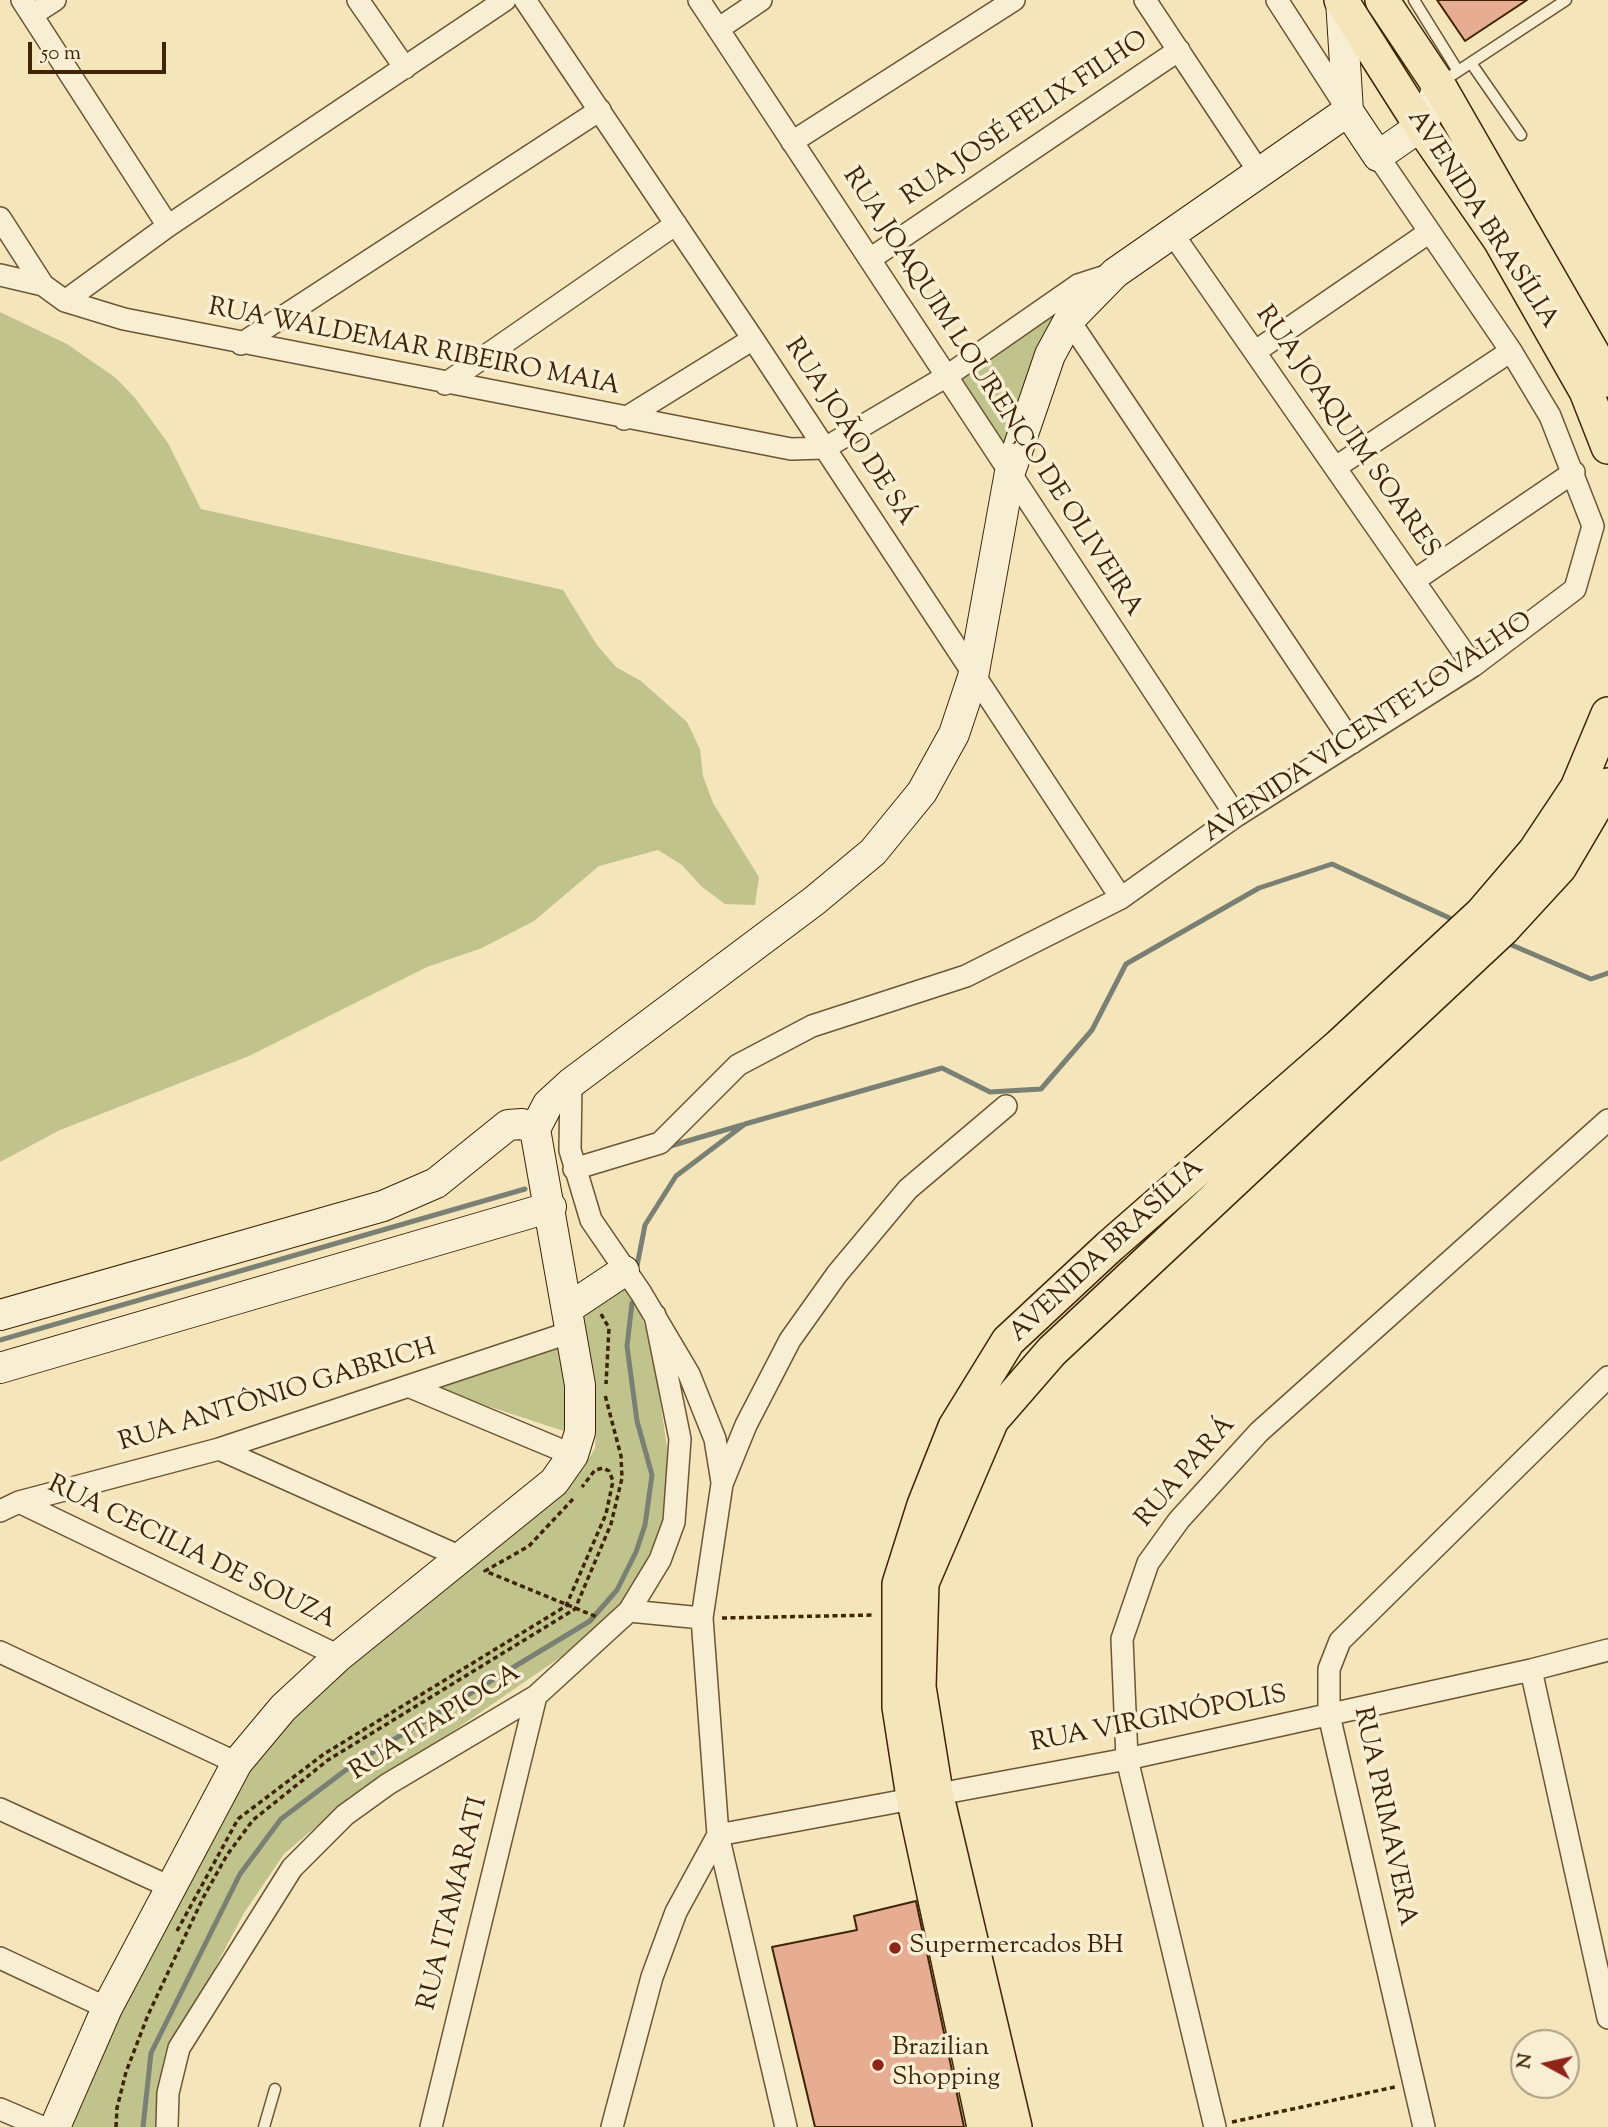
<!DOCTYPE html>
<meta charset="utf-8">
<style>
body{margin:0}
#map{position:relative;width:1608px;height:2127px;overflow:hidden;background:#f5e5bb;font-family:"Sorts Mill Goudy",serif}
canvas{display:block}
.north{position:absolute;left:1510px;top:2029px;width:70px;height:70px;box-sizing:border-box;background:#f8eed3;border:2px solid #ae9e81;border-radius:50%;rotate:278deg;font-size:19px;font-weight:700;line-height:28px;text-align:center;color:#3f2506}
.north::after{content:'';display:block;margin:auto;width:24px;height:32px;background:#8f2418;clip-path:polygon(50% 0,100% 100%,50% 72%,0 100%)}
.scale{position:absolute;left:28px;top:42px;width:138px;height:32px;box-sizing:border-box;border:4px solid #3f2506;border-top:0;padding-left:9px;font-size:21px;line-height:24px;white-space:nowrap;color:#3f2506;-webkit-text-stroke:5px #f8eed3;paint-order:stroke}
</style>
<div id="map">
<canvas width="1608" height="2127"></canvas>
<div class="north">N</div>
<div class="scale">50 m</div>
</div>
<script>
const g = document.querySelector('canvas').getContext('2d');
g.lineJoin = 'round';
function paint(path, color) {
  g.fillStyle = color;
  g.fill(path, 'evenodd');
}
function shape(rows) {
  const path = new Path2D();
  for (const r of rows) {
    path.moveTo(r[0], r[1]);
    for (let i = 2; i < r.length; i += 2) path.lineTo(r[i], r[i + 1]);
  }
  return path;
}
function trace(path, color, width, dash) {
  g.strokeStyle = color;
  g.lineWidth = width;
  g.lineCap = dash ? 'butt' : 'round';
  g.setLineDash(dash || []);
  g.stroke(path);
}
function label(font, color, halo, rows, align = 'center') {
  g.font = font + ' "Sorts Mill Goudy",serif';
  g.lineWidth = 7;
  g.setLineDash([]);
  g.textBaseline = 'middle';
  g.strokeStyle = halo;
  g.fillStyle = color;
  for (const [text, x, y, turn = 0] of rows) {
    g.save();
    g.translate(x, y);
    g.rotate((+turn || 0) * Math.PI / 180);
    g.textAlign = isNaN(turn) ? turn : align;
    if (halo) g.strokeText(text, 0, 0);
    g.fillText(text, 0, 0);
    g.restore();
  }
}
const green = shape([
 [1078,292,1009,460,955,377],
 [0,312,67,344,116,378,135,398,168,443,201,509,563,590,597,645,616,667,641,681,687,722,700,749,703,776,713,803,759,877,755,905,725,904,701,886,682,865,658,850,599,866,534,921,482,948,427,967,249,1056,60,1130,0,1162],
 [621,1286,628,1291,639,1309,652,1346,667,1447,669,1495,665,1530,627,1607,600,1630,324,1820,284,1854,244,1913,174,2045,158,2127,66,2127,73,2102,201,1856,267,1743,294,1711,557,1498,583,1469,595,1448,596,1421,582,1318,586,1304],
 [565,1339,576,1435,423,1385]
]);
const stream = shape([
 [1507,943,1591,979,1608,973],
 [667,1147,742,1125],
 [636,1271,645,1225,676,1176,745,1124,942,1068,990,1092,1041,1089,1092,1030,1126,964,1259,888,1332,864,1456,921],
 [0,1340,525,1189],
 [143,2127,151,2053,240,1874,281,1819,355,1763,590,1621,617,1590,636,1552,645,1525,652,1475,637,1421,627,1346,632,1303]
]);
const building = shape([
 [1437,0,1527,0,1465,41,1437,0],
 [916,1901,964,2127,815,2127,772,1947,857,1930,854,1916,916,1901]
]);
const path = shape([
 [601,1314,609,1328,606,1384],
 [573,1499,529,1546,485,1571,597,1617],
 [722,1618,875,1615],
 [177,1931,238,1819,324,1754,566,1606,606,1514,613,1481,609,1471,603,1468,595,1470,582,1487],
 [1232,2122,1395,2087],
 [116,2127,117,2108,126,2072,148,2015,203,1898,227,1855,253,1820,328,1760,575,1609,611,1524,622,1478,621,1456,605,1395]
]);
const lane = shape([
 [1414,0,1458,71],
 [1471,63,1521,135],
 [1440,83,1566,0],
 [264,2127,275,2089]
]);
const street = shape([
 [22,0,168,226],
 [358,0,405,68],
 [525,0,753,339,1121,898],
 [699,0,1236,816],
 [1145,0,1259,172],
 [1277,0,1346,107],
 [32,15,55,0],
 [718,29,761,0],
 [792,142,1014,0],
 [0,218,43,285],
 [1172,233,1473,666],
 [870,259,1179,50],
 [0,275,43,285,65,301,124,319,791,449,825,448,947,376,1078,285,1109,275],
 [65,301,168,226,505,0],
 [1069,320,1352,743],
 [241,344,600,110],
 [1256,351,1428,233],
 [445,384,676,224],
 [624,419,753,339],
 [1336,467,1511,351],
 [1415,580,1574,472],
 [571,1083,570,1150,591,1220,641,1293,689,1374,715,1439,722,1482],
 [574,1169,660,1143,738,1065,812,1026,966,976,1121,898,1236,816,1473,666,1575,589,1593,526,1550,416,1511,351,1378,156],
 [408,1386,573,1455],
 [219,1449,463,1558],
 [19,1502,339,1656],
 [0,1511,19,1502,219,1449,571,1332],
 [629,1611,702,1618],
 [0,1652,237,1763],
 [1531,1670,1608,2018],
 [0,1809,170,1887],
 [718,1835,1127,1759,1531,1670,1608,1650],
 [0,1958,107,2008],
 [0,2109,42,2127],
 [167,2127,168,2093,179,2048,292,1868,345,1815,388,1784,536,1696,629,1611,660,1560,674,1522,680,1439,655,1315],
 [431,2127,536,1696],
 [612,2127,652,1977,676,1912,718,1835],
 [786,2127,718,1835,702,1618,722,1484,746,1425,790,1340,837,1274,908,1189,1006,1106],
 [1215,2127,1127,1759,1122,1639,1148,1563,1179,1520,1259,1432,1608,1120],
 [1424,2127,1329,1715,1329,1669,1340,1641,1608,1377]
]);
const secondary = shape([
 [1341,0,1348,111,1378,156,1421,126,1432,106,1438,84],
 [535,1129,548,1104,571,1083,814,901,873,852,922,792,954,734,973,677,1010,472,1050,355,1069,320,1115,273,1348,111],
 [567,1309,624,1271],
 [0,1315,383,1206,436,1183,508,1125,522,1124,535,1129],
 [0,1368,551,1207],
 [55,2127,107,2008,237,1763,283,1708,339,1656,554,1482,573,1455,580,1432,580,1385,535,1129]
]);
const primary = shape([
 [1341,0,1421,126,1500,240,1586,391,1608,447],
 [1382,0,1438,84,1608,380],
 [984,2127,913,1797,899,1707,899,1584,924,1505,955,1427,1008,1341,1110,1246,1339,1046,1482,913,1535,851,1577,788,1608,714],
 [1015,2127,936,1792,919,1687,922,1583,992,1420,1052,1351,1503,929,1560,867,1608,785]
]);
const markers = [
 [895,1948,7,"#8f2418"],
 [878,2065,7,"#8f2418"]
];
const streetNames = [
 ["RUA JOSÉ FELIX FILHO",1026,120,-34],
 ["AVENIDA BRASÍLIA",1481,220,57],
 ["RUA WALDEMAR RIBEIRO MAIA",414,349,11],
 ["RUA JOAQUIM LOURENÇO DE OLIVEIRA",991,393,57],
 ["RUA JOÃO DE SÁ",848,433,57],
 ["RUA JOAQUIM SOARES",1346,433,55],
 ["AVENIDA VICENTE LOVALHO",1369,729,-34],
 ["AVENIDA BRASÍLIA",1108,1252,-43],
 ["RUA ANTÔNIO GABRICH",278,1397,-17],
 ["RUA PARÁ",1187,1473,-49],
 ["RUA CECILIA DE SOUZA",191,1554,26],
 ["RUA VIRGINÓPOLIS",1159,1721,-11],
 ["RUA ITAPIOCA",436,1724,-32],
 ["RUA PRIMAVERA",1383,1817,78],
 ["RUA ITAMARATI",455,1904,-76]
];
const poiNames = [
 ["Supermercados BH",909,1948],
 ["Brazilian",892,2050],
 ["Shopping",892,2080]
];
paint(green, '#c1c38d');
trace(stream, '#7a8073', 5);
paint(building, '#e6ad92');
trace(building, '#3f2506', 2);
trace(lane, '#6c5533', 13);
trace(street, '#6c5533', 24);
trace(secondary, '#3f2506', 32);
trace(primary, '#3f2506', 36);
trace(path, '#3f2506', 3.5, [5, 3.5]);
trace(lane, '#f8eed3', 10);
trace(street, '#f8eed3', 21);
trace(secondary, '#f8eed3', 30);
trace(primary, '#f5e5bb', 33);
for (const [x, y, r, color] of markers) {
  const dot = new Path2D();
  dot.arc(x, y, r, 0, 2 * Math.PI);
  g.fillStyle = color;
  g.fill(dot);
  trace(dot, '#f8eed3', 2.5);
}
label('26px', '#3f2506', '#f8eed3', streetNames);
label('26px', '#3f2506', '#f8eed3', poiNames, 'left');
</script>
